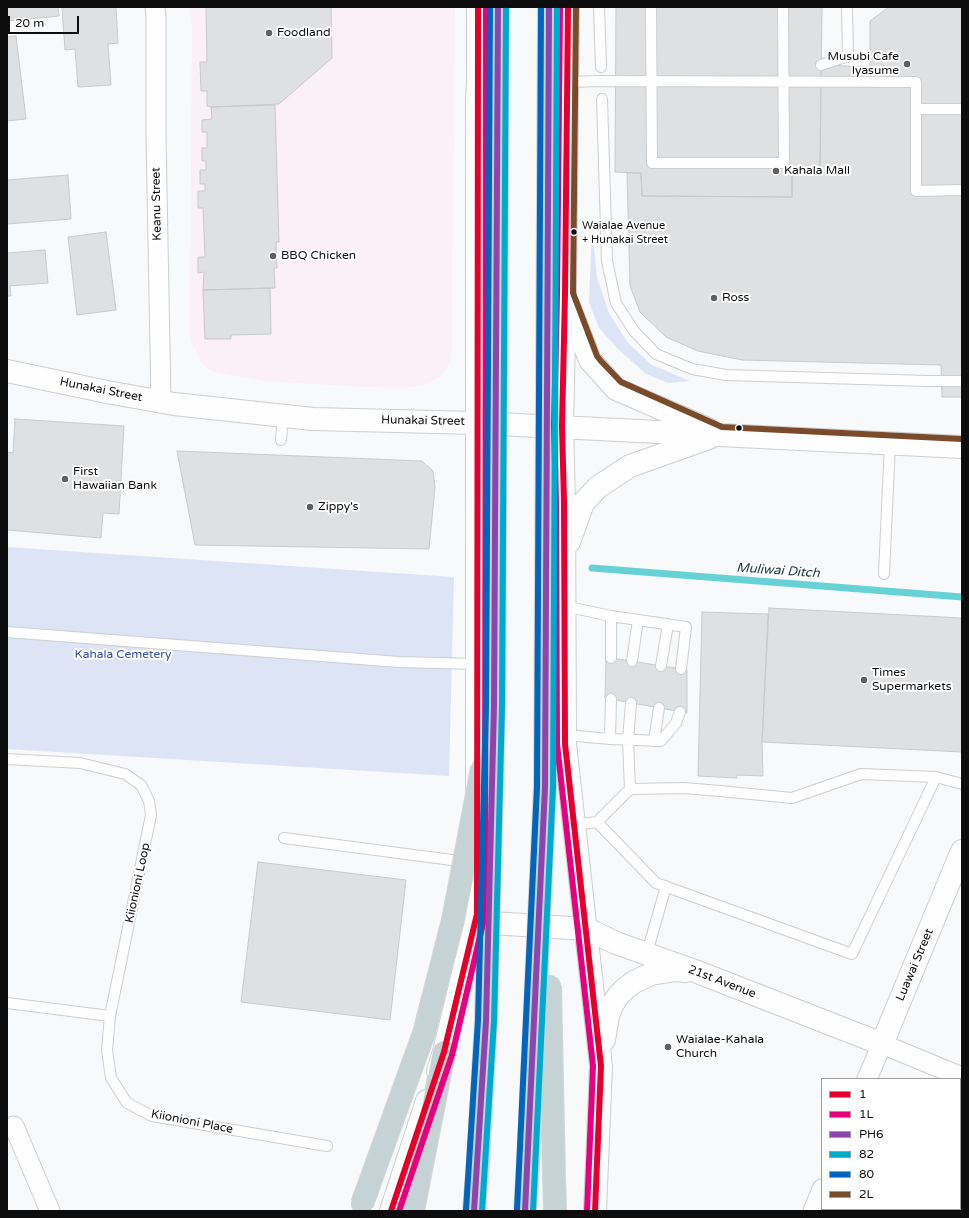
<!DOCTYPE html>
<style>
body{margin:0}
#map{position:relative;width:969px;height:1218px;overflow:hidden;background:#f8f9fa;font-family:"Varela Round",sans-serif}
canvas{display:block}
.frame{position:absolute;inset:0;border:8px solid #0d0d0e;pointer-events:none}
.legend{position:absolute;left:821px;top:1078px;width:140px;height:132px;box-sizing:border-box;background:#fff;border:1px solid #9e9e9f;margin:0;padding:5px 7px;list-style:none;font-size:12px;color:#0d0d0e}
.legend li{display:flex;align-items:center;gap:8px;height:20px}
.legend b{width:20px;border:1px solid #9e9e9f}
.scale{position:absolute;left:8px;top:16px;width:71px;height:18px;box-sizing:border-box;border:2px solid #0d0d0e;border-top:0;padding-left:5px;font-size:12px;line-height:14px;white-space:nowrap;color:#0d0d0e;-webkit-text-stroke:3px #fff;paint-order:stroke}
</style>
<div id="map">
<canvas width="969" height="1218"></canvas>
<div class="frame"></div>
<ul class="legend">
<li><b style="height:5px;background:#e4002b"></b>1</li>
<li><b style="height:5px;background:#e5007d"></b>1L</li>
<li><b style="height:5px;background:#8e44ad"></b>PH6</li>
<li><b style="height:5px;background:#00a9ce"></b>82</li>
<li><b style="height:5px;background:#0065bd"></b>80</li>
<li><b style="height:5px;background:#7a4b2a"></b>2L</li>
</ul>
<div class="scale">20 m</div>
</div>
<script>
const g = document.querySelector('canvas').getContext('2d');
g.lineJoin = 'round';
function paint(path, color) {
  g.fillStyle = color;
  g.fill(path, 'evenodd');
}
function shape(rows) {
  const path = new Path2D();
  for (const r of rows) {
    path.moveTo(r[0], r[1]);
    for (let i = 2; i < r.length; i += 2) path.lineTo(r[i], r[i + 1]);
  }
  return path;
}
function trace(path, color, width, dash) {
  g.strokeStyle = color;
  g.lineWidth = width;
  g.lineCap = dash ? 'butt' : 'round';
  g.setLineDash(dash || []);
  g.stroke(path);
}
function label(font, color, halo, rows, align = 'center') {
  g.font = font + ' "Varela Round",sans-serif';
  g.lineWidth = 4;
  g.setLineDash([]);
  g.textBaseline = 'middle';
  g.strokeStyle = halo;
  g.fillStyle = color;
  for (const [text, x, y, turn = 0] of rows) {
    g.save();
    g.translate(x, y);
    g.rotate((+turn || 0) * Math.PI / 180);
    g.textAlign = isNaN(turn) ? turn : align;
    if (halo) g.strokeText(text, 0, 0);
    g.fillText(text, 0, 0);
    g.restore();
  }
}
const commercial = shape([
 [190,7,455,7,452,341,450,363,443,374,438,378,424,385,405,388,362,387,265,381,217,373,207,368,201,362,191,340,190,325,192,30]
]);
const green = shape([
 [592,227,597,278,609,313,628,343,652,365,690,381,668,383,646,374,617,348,599,328,589,302],
 [7,547,454,577,449,776,7,749]
]);
const stream = shape([
 [592,568,962,597]
]);
const building = shape([
 [7,7,58,7,59,16,7,21,7,7],
 [62,7,116,7,118,43,108,44,111,85,78,87,75,49,65,50,62,7],
 [206,7,331,7,332,58,279,104,211,107,207,106,207,91,201,91,200,62,207,62,206,7],
 [616,7,822,7,820,169,792,168,792,197,642,196,641,173,615,172,616,7],
 [889,7,962,7,962,397,942,397,941,365,742,360,698,351,666,337,640,312,630,286,627,173,641,173,642,196,792,197,792,168,820,169,821,65,870,67,870,21,889,7],
 [16,36,26,119,7,121,7,37,16,36],
 [275,105,279,242,276,242,277,268,274,268,275,288,203,290,204,272,198,273,198,257,205,257,203,208,198,208,198,191,205,191,205,184,200,184,200,170,206,170,206,161,202,161,202,148,207,148,207,132,202,132,202,120,212,119,211,107,275,105],
 [68,175,71,219,7,224,7,180,68,175],
 [106,232,116,310,77,315,68,237,106,232],
 [45,250,48,283,10,286,11,296,7,296,7,253,45,250],
 [270,288,271,334,231,335,231,339,205,339,203,290,270,288],
 [15,419,124,426,119,514,103,513,101,538,7,530,7,452,13,453,15,419],
 [177,451,422,461,433,471,435,487,429,549,195,545,177,451],
 [769,608,962,618,962,752,762,742,769,608],
 [702,612,768,614,762,742,763,776,737,775,737,778,698,776,702,612],
 [606,657,687,670,687,713,605,698,606,657],
 [258,862,406,880,390,1020,241,1002,258,862]
]);
const lane = shape([
 [599,7,601,67],
 [651,7,652,163,784,163,783,7],
 [821,65,848,56,847,7],
 [567,82,601,81,916,82,916,109],
 [602,99,607,261,616,303,634,331,656,354,692,369,726,375,927,381,962,381],
 [962,109,916,109,916,191,962,190],
 [281,440,283,416],
 [884,574,890,443],
 [564,606,611,616],
 [7,632,399,662,477,664],
 [611,658,611,616,686,627,681,669],
 [632,661,638,620],
 [661,666,668,624],
 [565,735,610,739,661,741,676,723,680,712],
 [610,739,611,699],
 [654,741,659,708],
 [7,759,80,763,125,774,141,785,149,801,151,815,110,1016,107,1050,111,1078,127,1103,152,1116,327,1146],
 [630,789,628,740,631,703],
 [597,822,656,883,852,954,936,777],
 [573,825,597,822,630,789,684,788,720,791,792,798,861,774,936,777,962,784],
 [284,838,467,862],
 [647,953,666,886],
 [7,1003,110,1016]
]);
const street = shape([
 [155,7,156,16,156,136,161,402],
 [867,1079,882,1044,962,1077],
 [14,1126,50,1211],
 [813,1211,822,1189]
]);
const secondary = shape([
 [568,7,565,294,562,426,564,502,565,744,601,1066,595,1211],
 [569,306,590,360,616,389,708,429],
 [7,371,107,392,174,404,313,419,477,423,962,447],
 [569,542,583,503,598,487,630,466,709,438],
 [477,788,477,99,478,82,478,7],
 [475,922,587,929,616,943,695,971,882,1044,962,851],
 [604,1040,608,1016,612,1005,618,996,626,988,634,982,651,974,676,970,686,971],
 [438,1071,444,1052,477,914,477,824],
 [391,1211,427,1101]
]);
const highway = shape([
 [554,1175,555,1211],
 [413,1211,444,1052],
 [474,1211,478,1163],
 [525,1211,528,1165]
]);
const highwayBridge = shape([
 [550,986,554,1175],
 [478,1163,486,1021,494,706,498,7],
 [528,1165,545,787,549,7],
 [362,1204,424,1033,453,920,482,768]
]);
const bus1 = shape([
 [568,7,565,294,562,426,564,502,565,744,601,1066,595,1211],
 [391,1211,444,1052,477,914,478,7]
]);
const bus2 = shape([
 [560,7,557,294,554,426,556,502,557,744,593,1066,587,1211],
 [399,1211,452,1055,485,915,486,7]
]);
const bus3 = shape([
 [474,1211,486,1021,494,706,498,7],
 [525,1211,545,787,549,7]
]);
const bus4 = shape([
 [482,1211,494,1021,502,706,506,7],
 [533,1211,553,787,557,7]
]);
const bus5 = shape([
 [466,1210,478,1021,486,706,490,7],
 [517,1210,537,787,541,7]
]);
const bus6 = shape([
 [576,7,573,293,597,356,601,361,621,382,722,427,962,439]
]);
const markers = [
 [269,33,4,"#5f6061"],
 [907,64,4,"#5f6061"],
 [776,171,4,"#5f6061"],
 [574,232,3.5,"#0d0d0e"],
 [273,256,4,"#5f6061"],
 [714,298,4,"#5f6061"],
 [739,428,3.5,"#0d0d0e"],
 [65,479,4,"#5f6061"],
 [310,507,4,"#5f6061"],
 [864,680,4,"#5f6061"],
 [668,1047,4,"#5f6061"]
];
const busNames = [
 ["Waialae Avenue",582,226],
 ["+ Hunakai Street",582,240]
];
const poiNames = [
 ["Foodland",277,33],
 ["Musubi Cafe",899,57,"right"],
 ["Iyasume",899,71,"right"],
 ["Kahala Mall",784,171],
 ["BBQ Chicken",281,256],
 ["Ross",722,298],
 ["First",73,472],
 ["Hawaiian Bank",73,486],
 ["Zippy's",318,507],
 ["Times",872,673],
 ["Supermarkets",872,687],
 ["Waialae-Kahala",676,1040],
 ["Church",676,1054]
];
const streetNames = [
 ["Keanu Street",157,204,-91],
 ["Hunakai Street",101,390,11],
 ["Hunakai Street",423,421,1],
 ["Kiionioni Loop",138,883,-78],
 ["Luawai Street",915,965,-67],
 ["21st Avenue",722,982,21],
 ["Kiionioni Place",192,1122,11]
];
const parkNames = [
 ["Kahala Cemetery",123,655]
];
const waterNames = [
 ["Muliwai Ditch",778,571,4]
];
paint(commercial, '#faf0f6');
paint(green, '#dde4f5');
trace(stream, '#66d2d6', 7);
paint(building, '#dfe0e1');
trace(building, '#c8c9ca', 1);
trace(lane, '#cdcecf', 12);
trace(street, '#cdcecf', 21);
trace(secondary, '#cdcecf', 24);
trace(highway, '#d6d6d7', 24);
trace(lane, '#fefefe', 10);
trace(street, '#fefefe', 19);
trace(secondary, '#fefefe', 22);
trace(highway, '#c6d3d5', 22);
trace(highwayBridge, '#d6d6d7', 24, []);
trace(highwayBridge, '#c6d3d5', 22);
trace(bus1, '#e4002b', 6);
trace(bus2, '#e5007d', 6);
trace(bus3, '#8e44ad', 6);
trace(bus4, '#00a9ce', 6);
trace(bus5, '#0065bd', 6);
trace(bus6, '#7a4b2a', 6);
for (const [x, y, r, color] of markers) {
  const dot = new Path2D();
  dot.arc(x, y, r, 0, 2 * Math.PI);
  g.fillStyle = color;
  g.fill(dot);
  trace(dot, '#fff', 1.5);
}
label('11px', '#0d0d0e', '#fff', busNames, 'left');
label('12px', '#0d0d0e', '#fff', poiNames, 'left');
label('12px', '#0d0d0e', '#fff', streetNames);
label('12px', '#374da9', '#fff', parkNames);
label('italic 13px', '#223a3b', '#fff', waterNames);
</script>
